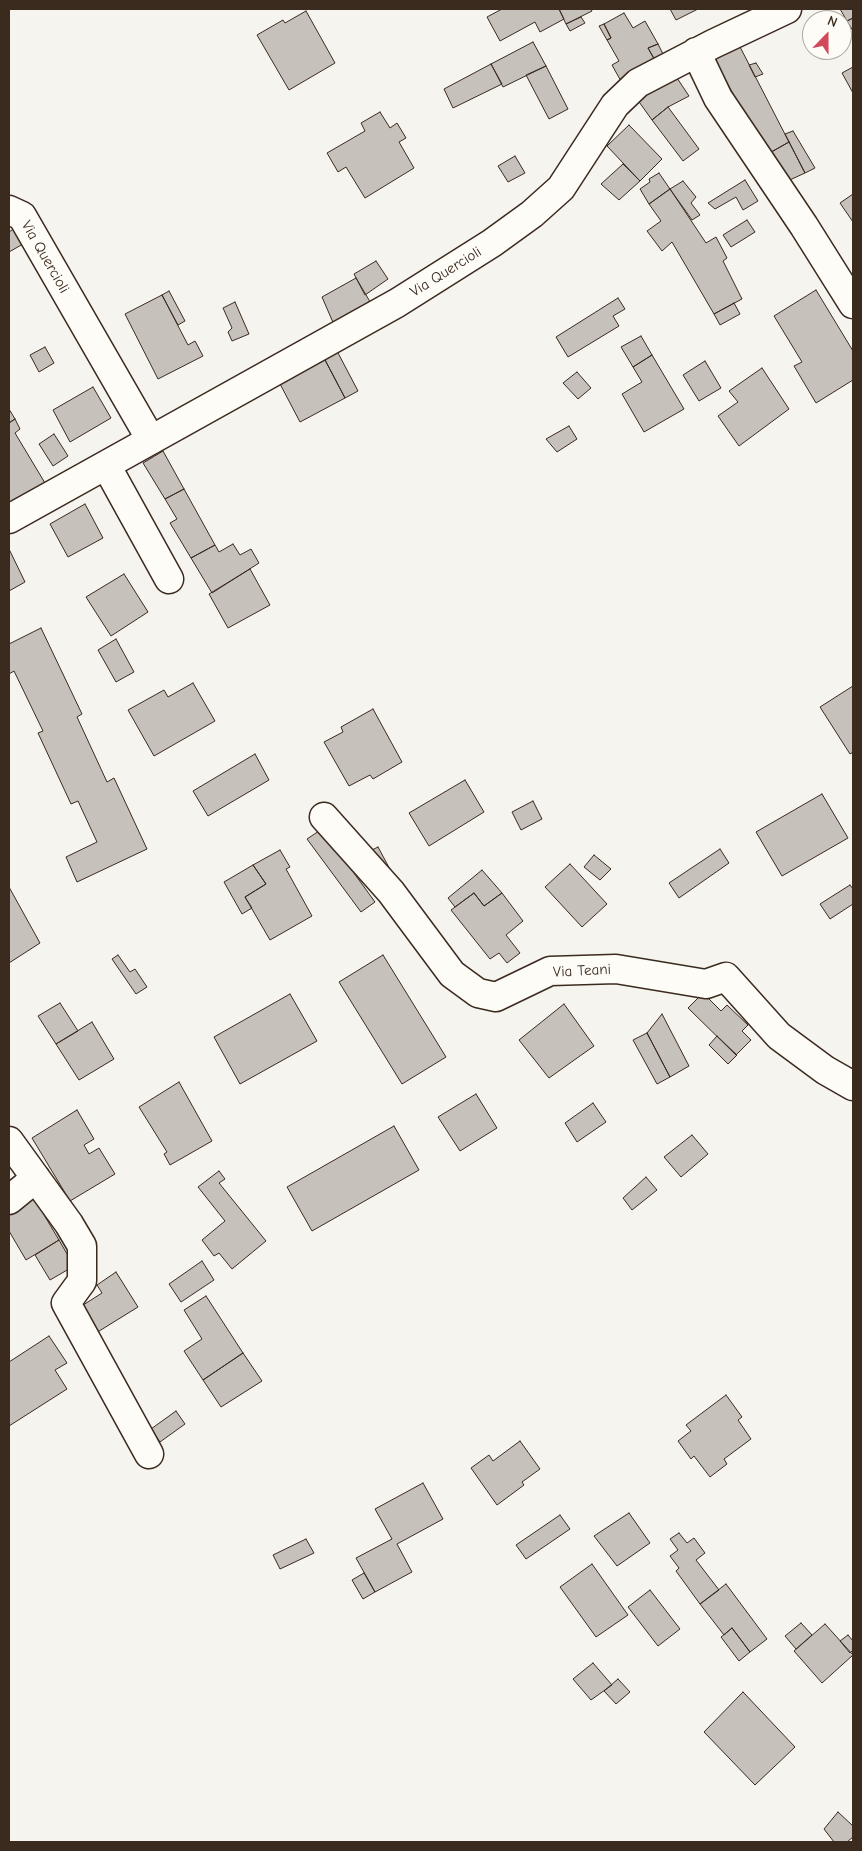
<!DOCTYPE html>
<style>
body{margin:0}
#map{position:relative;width:862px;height:1851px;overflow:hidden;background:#f5f4ee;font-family:"Comic Neue",sans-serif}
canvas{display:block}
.frame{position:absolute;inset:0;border:10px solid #3b2a1e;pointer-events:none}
.north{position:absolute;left:802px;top:10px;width:50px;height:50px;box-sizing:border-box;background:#fdfcf7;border:1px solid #afa8a0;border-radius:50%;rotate:22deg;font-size:14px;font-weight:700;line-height:20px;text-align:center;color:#3b2a1e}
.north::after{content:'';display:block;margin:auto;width:18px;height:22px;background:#d1495b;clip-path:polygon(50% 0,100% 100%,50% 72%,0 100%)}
</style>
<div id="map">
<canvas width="862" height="1851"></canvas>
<div class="frame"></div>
<div class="north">N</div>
</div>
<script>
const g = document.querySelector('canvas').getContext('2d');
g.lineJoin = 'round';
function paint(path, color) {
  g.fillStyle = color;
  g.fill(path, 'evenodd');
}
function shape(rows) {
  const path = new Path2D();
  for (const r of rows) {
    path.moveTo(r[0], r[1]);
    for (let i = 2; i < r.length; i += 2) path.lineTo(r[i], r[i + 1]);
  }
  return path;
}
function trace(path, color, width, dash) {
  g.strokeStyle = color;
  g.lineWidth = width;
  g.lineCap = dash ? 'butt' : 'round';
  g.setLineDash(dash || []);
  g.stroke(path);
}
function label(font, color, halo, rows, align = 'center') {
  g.font = font + ' "Comic Neue",sans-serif';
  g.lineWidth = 4;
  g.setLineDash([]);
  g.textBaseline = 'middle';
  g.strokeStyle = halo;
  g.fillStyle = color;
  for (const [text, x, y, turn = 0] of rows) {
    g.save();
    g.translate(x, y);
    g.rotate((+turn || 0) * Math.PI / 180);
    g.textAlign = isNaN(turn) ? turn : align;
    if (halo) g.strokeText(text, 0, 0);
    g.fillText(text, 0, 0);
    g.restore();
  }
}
const building = shape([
 [502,9,559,9,564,19,540,32,535,22,500,41,487,17,502,9],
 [559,9,591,9,592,11,566,24,559,9],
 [670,9,698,9,676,20,670,9],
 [840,9,853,9,853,18,847,21,840,9],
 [306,11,335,63,289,90,257,35,283,20,285,23,306,11],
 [624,13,633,28,645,21,658,44,648,48,657,64,622,83,612,65,619,61,607,40,611,38,604,24,624,13],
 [581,17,585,23,570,31,566,24,581,17],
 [853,18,853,31,847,21,853,18],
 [604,24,611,38,607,40,599,26,604,24],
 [533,42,546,66,503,87,491,64,533,42],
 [738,43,789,142,766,155,712,55,738,43],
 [658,44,666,60,657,64,648,48,658,44],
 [756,63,763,74,755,77,749,65,756,63],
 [491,64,502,84,453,108,444,89,491,64],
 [546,66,568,109,549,119,526,75,546,66],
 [853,67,853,93,842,73,853,67],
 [675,75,689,96,668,107,652,120,637,99,675,75],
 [668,107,699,149,683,161,652,120,668,107],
 [380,112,390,128,397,123,406,138,399,142,414,168,365,198,346,167,338,172,327,153,365,131,361,123,380,112],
 [629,125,662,159,640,181,607,146,629,125],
 [793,131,815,168,805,173,785,134,793,131],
 [789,142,805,173,781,184,766,155,789,142],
 [515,156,525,173,508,182,498,166,515,156],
 [623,164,640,181,619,200,601,184,623,164],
 [659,173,670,189,649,204,640,189,650,182,649,179,659,173],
 [745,180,758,201,743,210,736,197,715,209,708,203,745,180],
 [683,181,696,197,691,203,700,215,692,220,670,189,683,181],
 [670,189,706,243,716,237,727,258,723,261,742,299,714,314,672,242,662,251,647,231,661,221,649,204,670,189],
 [853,194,853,222,840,203,853,194],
 [747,220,755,232,731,247,723,235,747,220],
 [15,228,23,244,9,252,9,232,15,228],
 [376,261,388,279,365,295,354,274,376,261],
 [356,278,372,305,335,327,322,297,356,278],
 [816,290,853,351,853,380,816,403,794,366,802,362,774,316,816,290],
 [169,291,185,321,178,325,162,295,169,291],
 [162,295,188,345,195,341,203,356,158,379,125,314,162,295],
 [618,298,625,309,613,316,619,326,568,357,556,337,618,298],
 [235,302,249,334,232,341,228,332,232,328,223,308,235,302],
 [734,303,740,314,720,325,714,314,734,303],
 [641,336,652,355,633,367,621,347,641,336],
 [45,347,54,363,39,372,30,355,45,347],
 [337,351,358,391,345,398,324,358,337,351],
 [652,355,684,409,644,432,622,394,642,382,633,367,652,355],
 [324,358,345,398,300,422,279,382,324,358],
 [705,361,721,388,699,401,683,375,705,361],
 [762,368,789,409,739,446,718,416,738,402,729,391,762,368],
 [577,372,591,388,578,399,563,383,577,372],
 [93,387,111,418,70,442,53,410,93,387],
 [9,409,15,419,9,423,9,409],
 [15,419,20,429,15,433,45,483,9,505,9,423,15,419],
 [569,426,577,439,557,452,546,439,569,426],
 [54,434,68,456,53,466,39,444,54,434],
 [163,451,184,489,165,499,143,463,163,451],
 [184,489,215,545,191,558,170,523,177,519,165,499,184,489],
 [85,504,103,538,68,557,50,524,85,504],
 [233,544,240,555,251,549,259,563,212,593,191,558,215,545,219,552,233,544],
 [9,549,25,582,9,591,9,549],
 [250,569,270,605,228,628,209,594,250,569],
 [124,574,148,612,111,636,86,597,124,574],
 [41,628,82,714,77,717,107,782,114,778,147,849,77,882,66,857,97,842,78,801,71,804,38,733,43,731,14,671,9,674,9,644,41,628],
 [116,639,134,672,116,682,98,650,116,639],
 [193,683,215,721,154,756,128,710,164,690,168,697,193,683],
 [853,686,853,752,850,754,820,707,853,686],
 [373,709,402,762,373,779,370,775,349,786,324,742,343,732,341,727,373,709],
 [255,754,269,780,208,816,193,791,255,754],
 [465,780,484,812,429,846,409,813,465,780],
 [822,794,848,838,782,876,756,832,822,794],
 [533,801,542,819,521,830,512,812,533,801],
 [322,829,375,902,361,912,307,839,322,829],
 [378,847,392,873,366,853,378,847],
 [720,849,729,863,679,898,669,883,720,849],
 [280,850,290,867,286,869,312,916,270,940,245,897,266,884,253,865,280,850],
 [594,855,611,869,600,880,584,867,594,855],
 [570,864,607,904,582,927,545,887,570,864],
 [253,865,266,884,245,897,252,908,242,914,224,882,253,865],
 [482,870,502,893,484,906,474,893,455,907,448,898,482,870],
 [850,885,853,889,853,904,830,919,820,904,850,885],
 [9,887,40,943,9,963,9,887],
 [474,893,484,906,502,893,523,921,506,935,520,953,507,963,499,953,490,959,451,910,474,893],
 [118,955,130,972,135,969,147,987,136,994,112,959,118,955],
 [383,955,446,1057,402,1084,339,982,383,955],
 [703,993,721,1011,727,1005,748,1025,742,1031,751,1040,736,1055,688,1008,703,993],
 [290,994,317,1041,240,1084,214,1037,290,994],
 [60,1003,78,1031,56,1044,38,1016,60,1003],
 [564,1004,594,1046,549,1078,519,1040,564,1004],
 [662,1014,689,1066,670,1077,647,1033,662,1014],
 [92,1022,114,1059,79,1080,56,1044,92,1022],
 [647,1033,670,1077,657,1084,633,1040,647,1033],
 [717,1036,737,1055,728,1064,709,1045,717,1036],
 [179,1082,212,1141,170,1165,164,1154,167,1152,139,1107,179,1082],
 [476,1094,497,1128,460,1151,438,1117,476,1094],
 [593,1103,606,1122,577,1142,565,1123,593,1103],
 [77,1110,94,1139,84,1145,89,1154,99,1148,115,1174,70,1201,32,1138,77,1110],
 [394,1126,419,1170,312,1231,287,1187,394,1126],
 [692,1135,708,1154,681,1177,664,1157,692,1135],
 [219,1171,225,1179,219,1183,266,1241,232,1269,219,1253,214,1256,202,1240,225,1221,198,1187,219,1171],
 [646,1177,657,1190,632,1210,623,1198,646,1177],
 [34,1198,59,1240,26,1260,9,1231,9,1213,34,1198],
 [59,1240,74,1266,50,1280,35,1255,59,1240],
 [202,1261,214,1280,181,1302,169,1284,202,1261],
 [116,1272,138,1307,96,1333,80,1307,102,1293,97,1285,116,1272],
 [206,1296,243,1353,203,1380,184,1351,202,1339,184,1310,206,1296],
 [49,1336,67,1363,55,1370,67,1389,9,1426,9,1362,49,1336],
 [243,1353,262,1381,221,1407,203,1380,243,1353],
 [726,1395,742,1417,738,1420,751,1439,724,1459,727,1464,710,1477,694,1456,691,1459,678,1441,691,1431,686,1425,726,1395],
 [176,1411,185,1424,160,1442,151,1429,176,1411],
 [520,1441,540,1469,522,1482,524,1485,497,1505,471,1468,489,1455,493,1461,520,1441],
 [423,1483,443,1519,397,1544,412,1572,375,1592,356,1558,392,1539,375,1509,423,1483],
 [629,1513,650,1543,617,1566,594,1536,629,1513],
 [560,1515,570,1529,526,1559,516,1545,560,1515],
 [679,1533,687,1543,694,1538,705,1553,696,1560,719,1590,700,1604,676,1571,679,1568,670,1556,678,1550,670,1539,679,1533],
 [306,1539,314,1553,280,1569,273,1555,306,1539],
 [592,1564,628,1615,596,1637,560,1587,592,1564],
 [364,1573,375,1592,363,1599,352,1580,364,1573],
 [726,1584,767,1639,750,1652,732,1628,724,1635,700,1604,726,1584],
 [650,1590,680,1629,658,1646,628,1607,650,1590],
 [801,1623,812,1635,796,1649,785,1636,801,1623],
 [825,1624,853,1655,822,1683,794,1651,825,1624],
 [732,1628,750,1652,739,1661,721,1637,732,1628],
 [848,1635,853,1641,853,1650,850,1653,840,1641,848,1635],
 [593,1663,612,1685,591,1700,573,1679,593,1663],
 [618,1679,630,1692,616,1704,604,1691,618,1679],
 [743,1692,795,1747,755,1785,704,1732,743,1692],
 [838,1812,853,1826,853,1837,847,1842,834,1842,824,1829,838,1812]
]);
const minor = shape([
 [696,52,718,98,804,226,853,304],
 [9,210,22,216,151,440],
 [106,465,169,579],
 [9,519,397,303,492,243,532,214,561,188,615,105,638,83,713,44,787,9],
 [324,817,391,892,452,974,478,993,496,997,550,971,616,969,706,984,726,977,779,1036,825,1070,853,1086],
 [9,1141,69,1224,82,1246,82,1281,66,1303,149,1454],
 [9,1200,36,1178]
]);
const streetNames = [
 ["Via Quercioli",45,257,60],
 ["Via Quercioli",446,272,-32],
 ["Via Teani",582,971,-3]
];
paint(building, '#c7c1bb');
trace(building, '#3b2a1e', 1);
trace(minor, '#3b2a1e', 31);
trace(minor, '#fdfcf7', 28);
label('15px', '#3b2a1e', '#fdfcf7', streetNames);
</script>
